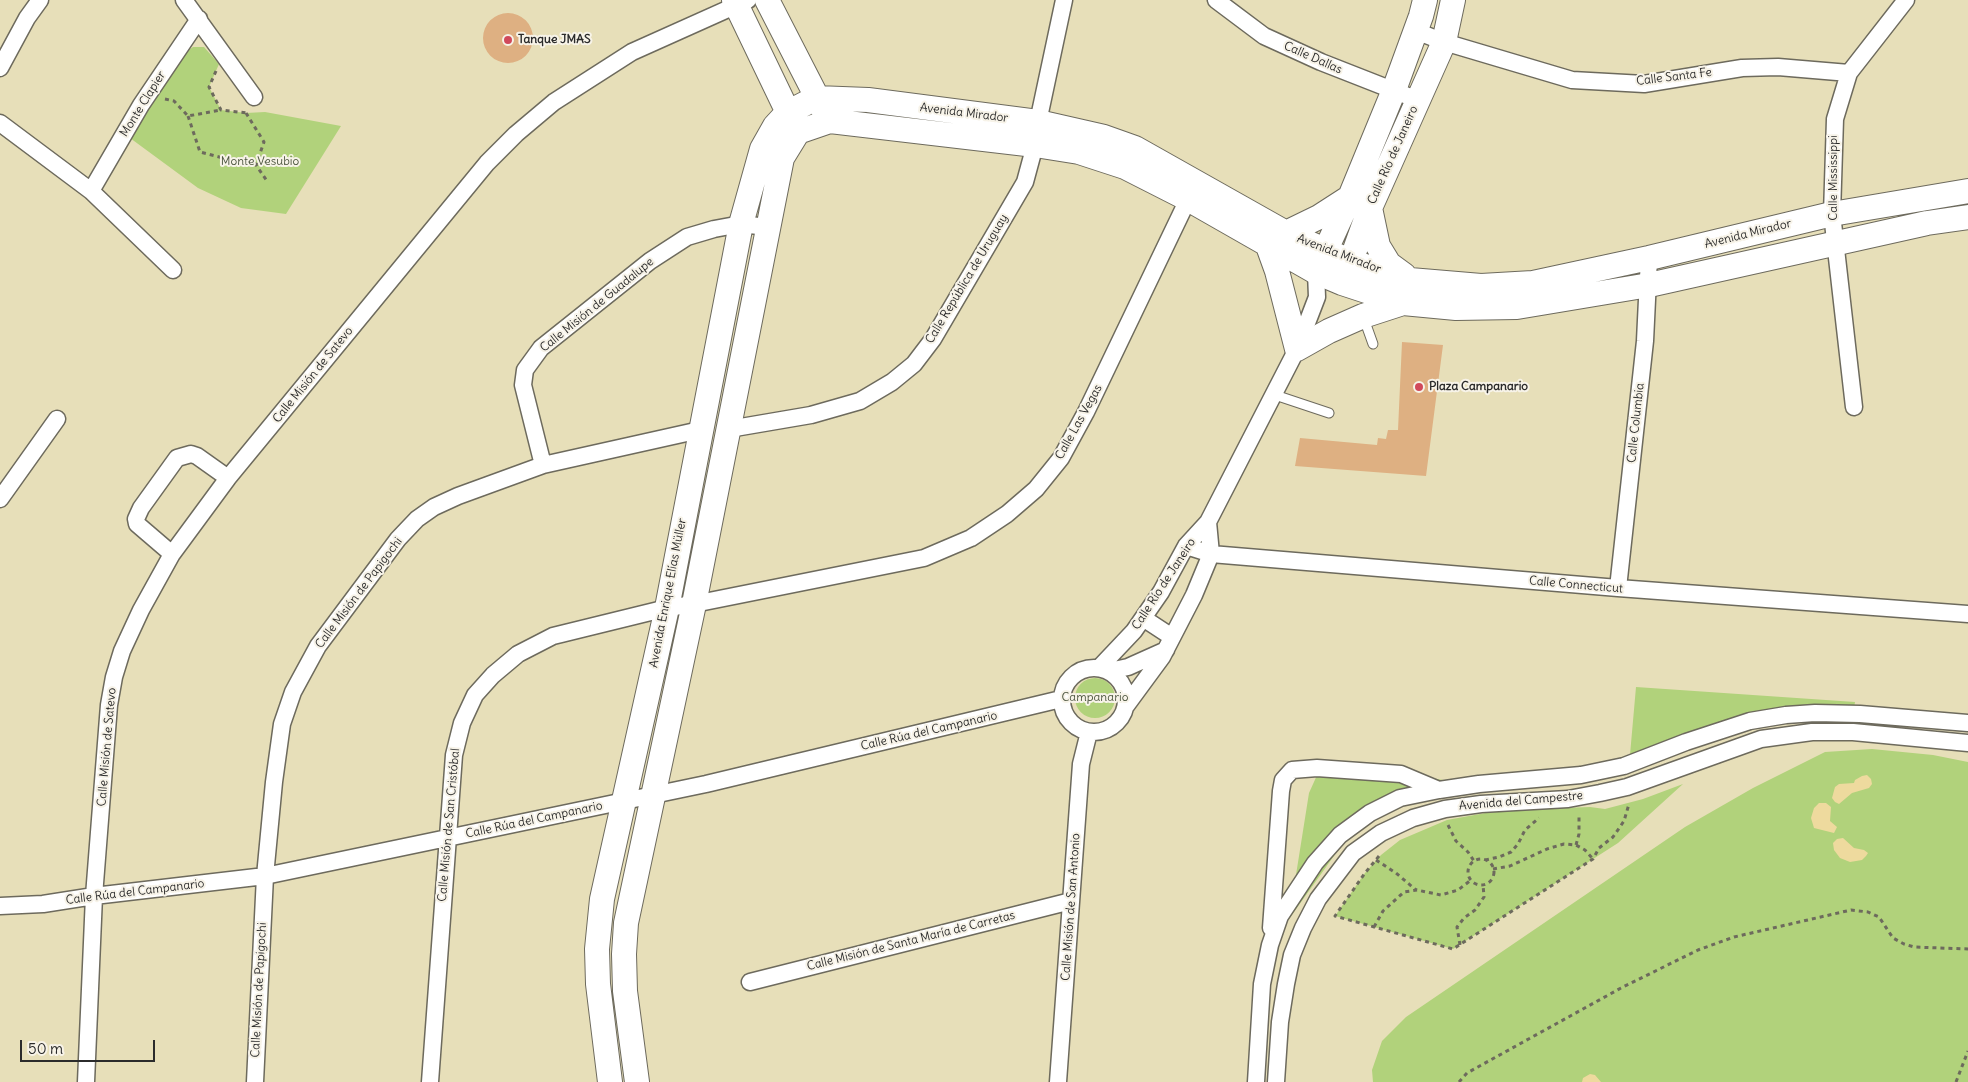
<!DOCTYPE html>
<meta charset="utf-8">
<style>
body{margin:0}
#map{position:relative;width:1968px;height:1082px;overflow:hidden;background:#e7dfb9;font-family:Delius,sans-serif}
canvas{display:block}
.scale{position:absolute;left:20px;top:1040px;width:135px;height:22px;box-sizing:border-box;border:2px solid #2b2b2b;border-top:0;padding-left:6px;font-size:15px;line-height:18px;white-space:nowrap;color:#2b2b2b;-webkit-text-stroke:4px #f7f3e8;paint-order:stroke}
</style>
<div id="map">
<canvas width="1968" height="1082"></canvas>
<div class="scale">50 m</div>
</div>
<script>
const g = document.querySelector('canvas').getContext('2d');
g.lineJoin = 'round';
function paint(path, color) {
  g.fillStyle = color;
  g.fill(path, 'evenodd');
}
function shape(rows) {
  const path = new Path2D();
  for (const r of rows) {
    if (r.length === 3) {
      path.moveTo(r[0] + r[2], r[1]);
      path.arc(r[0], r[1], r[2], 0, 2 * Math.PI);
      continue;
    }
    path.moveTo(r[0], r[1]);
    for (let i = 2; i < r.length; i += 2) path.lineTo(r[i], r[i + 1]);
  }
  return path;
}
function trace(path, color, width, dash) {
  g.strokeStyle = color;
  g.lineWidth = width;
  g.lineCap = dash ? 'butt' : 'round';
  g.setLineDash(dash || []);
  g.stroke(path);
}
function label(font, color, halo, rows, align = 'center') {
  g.font = font + ' Delius,sans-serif';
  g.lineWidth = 4;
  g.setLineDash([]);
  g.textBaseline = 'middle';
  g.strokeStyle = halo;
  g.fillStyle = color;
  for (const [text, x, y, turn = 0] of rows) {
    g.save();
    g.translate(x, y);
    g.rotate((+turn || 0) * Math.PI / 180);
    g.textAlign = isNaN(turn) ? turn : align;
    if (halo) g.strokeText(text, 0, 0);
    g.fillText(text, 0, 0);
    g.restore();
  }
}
const green = shape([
 [193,47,204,47,219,64,209,87,221,110,246,113,265,112,341,126,286,214,241,208,198,188,130,138,183,54],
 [1095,698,20],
 [1636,687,1855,702,1853,715,1773,720,1629,766],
 [1872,749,1933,755,1968,762,1968,1082,1373,1082,1372,1070,1382,1041,1406,1017,1685,827,1753,788,1825,752],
 [1396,772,1455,782,1430,788,1363,825,1341,846,1289,919,1309,793,1318,773],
 [1683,784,1618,843,1453,949,1335,916,1365,873,1381,855,1400,840,1447,820,1502,810,1590,807,1605,809,1643,799]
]);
const sand = shape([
 [1867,775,1871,779,1872,784,1869,788,1852,793,1839,804,1835,802,1832,798,1835,787,1839,784,1854,783,1855,780,1862,776],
 [1819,803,1826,803,1831,807,1830,821,1837,827,1834,833,1814,828,1811,818,1814,808],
 [1843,838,1854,848,1864,850,1868,853,1866,856,1862,860,1850,862,1840,858,1834,850,1833,843,1837,839],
 [1590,1074,1595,1075,1601,1082,1582,1082,1583,1078]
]);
const building = shape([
 [508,38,25],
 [1402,342,1443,345,1426,476,1295,466,1300,438,1377,445,1378,438,1386,439,1388,430,1398,430]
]);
const path = shape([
 [216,71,209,87,221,110,247,113],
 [165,99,174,101,188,116,221,110],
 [246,113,264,142,256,165,267,181],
 [188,116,200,152,242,163,256,165],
 [1448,825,1456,841,1468,852,1474,861],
 [1576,845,1579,834,1579,814],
 [1379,856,1365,873,1335,916,1453,949,1593,859,1599,848,1613,837,1624,821,1629,804],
 [1481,872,13],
 [1376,860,1396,873,1416,890],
 [1485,860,1499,857,1511,852,1518,844,1525,830,1539,818],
 [1493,869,1510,866,1547,849,1564,844,1576,845,1585,850,1593,859],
 [1374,927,1383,911,1404,892,1417,890,1441,895,1458,890,1471,880],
 [1460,945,1457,927,1464,918,1475,910,1484,897,1483,884],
 [1459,1082,1467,1073,1621,988,1698,950,1734,937,1851,910,1868,912,1879,917,1893,938,1904,944,1914,947,1968,949],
 [1956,1082,1968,1051]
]);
const service = shape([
 [1363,316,1373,344],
 [1275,395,1329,413]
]);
const minor = shape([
 [184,0,254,97],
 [1216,0,1264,36,1321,62,1418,100],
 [1416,31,1444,42,1572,80,1644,84,1742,68,1778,67,1849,73],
 [0,68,27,18,40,0],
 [0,123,91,191,173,270],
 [91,191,141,105,199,19],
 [1854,407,1832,214,1835,119,1849,73,1906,0],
 [729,429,811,415,860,401,892,382,914,364,933,339,1025,182,1035,145,1038,122,1064,0],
 [543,465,523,385,525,370,541,348,650,261,687,237,714,229,741,224,767,227],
 [0,499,57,419],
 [1186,546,1211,554,1618,588,1968,614],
 [172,554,137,524,136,519,141,508,177,458,191,454,197,456,228,478],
 [1618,588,1645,341,1649,258],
 [1143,618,1172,637],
 [1094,700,32],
 [1099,668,1134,631,1161,592,1186,546,1208,522,1297,349,1317,297,1316,272],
 [1109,671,1128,667,1166,650],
 [1126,706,1162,657,1194,595,1211,554,1208,522],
 [0,906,43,904,94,896,265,876,706,784,1061,699],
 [1271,928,1281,791,1283,780,1292,770,1317,768,1401,774,1439,790],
 [750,982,1071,901],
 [86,1082,94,896,109,705,114,677,122,651,141,610,172,554,228,478,487,163,516,134,554,102,632,52,748,0],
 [255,1082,265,876,274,782,282,724,293,692,318,646,398,539,417,519,434,507,458,496,543,465,700,430],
 [430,1082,454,755,462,723,475,695,493,675,518,654,553,636,667,608,694,604,924,558,971,538,1007,514,1036,489,1061,458,1086,412,1192,191],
 [1058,1082,1081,764,1089,732],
 [1256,1082,1262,984,1270,945,1280,916,1315,863,1340,835,1370,813,1400,798,1439,790,1479,784,1581,775,1624,766,1686,742,1750,721,1786,715,1815,713,1860,714,1968,723],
 [1276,1082,1280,1022,1286,984,1292,955,1303,928,1318,899,1353,853,1381,833,1413,818,1445,809,1481,804,1568,799,1600,793,1627,787,1761,739,1812,732,1853,732,1968,743]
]);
const secondary = shape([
 [734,0,795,127],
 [767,0,824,111],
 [798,132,830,121,1035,145,1079,152,1125,167,1188,199,1316,272,1342,283,1403,303,1456,308,1517,307,1649,285,1927,223,1968,217],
 [1370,208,1378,246,1389,264,1404,275],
 [1286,233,1319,217,1350,197],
 [1268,246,1277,271,1297,349,1329,331,1363,316,1403,303],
 [1319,265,1350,197,1394,90,1421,16,1425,0],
 [1346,275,1370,208,1444,42,1453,0],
 [610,1082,598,984,597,949,602,899,667,608,741,224,762,149,775,126,787,113,816,98,868,100,1038,122,1104,137,1135,148,1286,233,1352,262,1410,280,1481,286,1533,283,1649,258,1832,214,1968,191],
 [637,1082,625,991,624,954,626,923,694,604,782,158,798,132]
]);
const markers = [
 [508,40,5,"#d1495b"],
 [1419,387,5,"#d1495b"]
];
const poiNames = [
 ["Tanque JMAS",518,40],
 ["Plaza Campanario",1429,387]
];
const streetNames = [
 ["Calle Dallas",1313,58,24],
 ["Calle Santa Fe",1674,77,-7],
 ["Monte Clapier",143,104,-58],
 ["Avenida Mirador",964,113,7],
 ["Calle Río de Janeiro",1393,155,-66],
 ["Calle Mississippi",1834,178,-90],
 ["Avenida Mirador",1748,234,-14],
 ["Avenida Mirador",1339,254,21],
 ["Calle República de Uruguay",967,279,-59],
 ["Calle Misión de Guadalupe",597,305,-39],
 ["Calle Misión de Satevo",313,375,-51],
 ["Calle Las Vegas",1079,422,-61],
 ["Calle Columbia",1636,423,-84],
 ["Calle Río de Janeiro",1164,584,-57],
 ["Calle Connecticut",1576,585,5],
 ["Calle Misión de Papigochi",359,593,-53],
 ["Avenida Enrique Elías Müller",668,593,-79],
 ["Calle Rúa del Campanario",929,731,-13],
 ["Calle Misión de Satevo",107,747,-85],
 ["Avenida del Campestre",1521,801,-5],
 ["Calle Rúa del Campanario",534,820,-12],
 ["Calle Misión de San Cristóbal",449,825,-85],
 ["Calle Rúa del Campanario",135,892,-7],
 ["Calle Misión de San Antonio",1071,907,-86],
 ["Calle Misión de Santa María de Carretas",911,941,-14],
 ["Calle Misión de Papigochi",259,990,-87]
];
const parkNames = [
 ["Monte Vesubio",260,162],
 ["Campanario",1095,698]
];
paint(green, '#b1d27b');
paint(sand, '#eeda9e');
paint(building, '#deb082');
trace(service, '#6d6a5d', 11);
trace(minor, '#6d6a5d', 19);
trace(secondary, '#6d6a5d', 26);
trace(path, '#6d6a5d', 3, [4, 4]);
trace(service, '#fff', 9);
trace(minor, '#fff', 16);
trace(secondary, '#fff', 24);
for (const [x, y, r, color] of markers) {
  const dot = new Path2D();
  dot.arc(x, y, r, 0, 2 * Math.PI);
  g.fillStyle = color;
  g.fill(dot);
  trace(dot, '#f7f3e8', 2);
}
label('bold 12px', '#2b2b2b', '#f7f3e8', poiNames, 'left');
label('12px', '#2b2b2b', '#f7f3e8', streetNames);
label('12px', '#4c553f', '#f7f3e8', parkNames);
</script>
